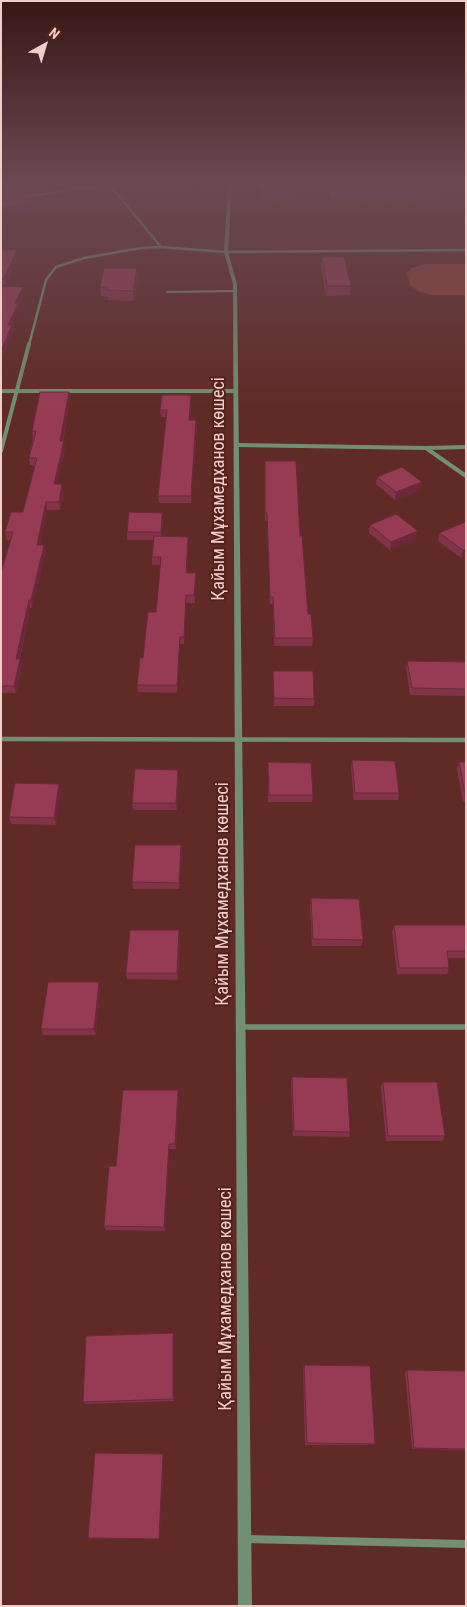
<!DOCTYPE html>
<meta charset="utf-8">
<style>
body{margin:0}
#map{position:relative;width:467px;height:1607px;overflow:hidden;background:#602b27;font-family:"Roboto Condensed",sans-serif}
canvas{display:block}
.frame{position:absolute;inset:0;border:2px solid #efcdc9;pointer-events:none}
.north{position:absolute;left:20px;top:20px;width:50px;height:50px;-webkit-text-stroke:4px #54211d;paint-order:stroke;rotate:39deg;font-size:14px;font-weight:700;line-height:20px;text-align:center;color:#efcdc9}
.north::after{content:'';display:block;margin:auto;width:18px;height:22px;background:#efcdc9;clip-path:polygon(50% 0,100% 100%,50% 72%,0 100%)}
</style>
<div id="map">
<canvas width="467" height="1607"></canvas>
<div class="frame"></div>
<div class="north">N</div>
</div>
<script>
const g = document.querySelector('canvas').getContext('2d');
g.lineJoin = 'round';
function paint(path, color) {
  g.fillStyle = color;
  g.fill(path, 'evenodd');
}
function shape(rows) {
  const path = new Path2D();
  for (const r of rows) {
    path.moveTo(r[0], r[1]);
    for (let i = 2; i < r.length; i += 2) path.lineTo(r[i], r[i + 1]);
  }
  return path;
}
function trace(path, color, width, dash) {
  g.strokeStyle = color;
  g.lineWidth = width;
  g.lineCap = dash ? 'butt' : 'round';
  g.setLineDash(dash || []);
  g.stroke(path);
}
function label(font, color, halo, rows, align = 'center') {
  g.font = font + ' "Roboto Condensed",sans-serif';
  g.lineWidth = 4;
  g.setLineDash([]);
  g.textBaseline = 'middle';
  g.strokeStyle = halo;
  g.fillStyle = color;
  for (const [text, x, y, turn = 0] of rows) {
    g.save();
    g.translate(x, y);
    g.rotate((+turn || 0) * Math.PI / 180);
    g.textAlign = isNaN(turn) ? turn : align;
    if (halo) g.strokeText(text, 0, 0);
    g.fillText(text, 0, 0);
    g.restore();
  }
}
const green = shape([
 [425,264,466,264,466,295,432,295,420,292,410,285,407,273,412,268]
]);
const service = shape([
 [167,292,235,291]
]);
const minorFar4 = shape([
 [109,184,161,247],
 [193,184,267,184],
 [288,184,334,184],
 [430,184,466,184],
 [24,197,109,184,179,184],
 [29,345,46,280,56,267,84,258,141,248,161,247,226,252,466,250]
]);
const minorFar3 = shape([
 [1,391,236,391],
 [237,445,426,448,466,476],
 [426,448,466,447],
 [1,451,29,344]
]);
const minorFar2 = shape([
 [1,739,466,740]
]);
const minorFar1 = shape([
 [241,1027,466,1027]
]);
const minor = shape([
 [246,1539,466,1544]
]);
const tertiary = shape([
 [228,183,232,183,228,252,237,284,252,1606,238,1606,233,284,224,252,228,183]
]);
const wall = shape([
 [328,183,438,195,437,200,413,199,413,201,330,200,328,187],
 [466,183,466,195,463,187,463,184],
 [261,184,297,198,297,202,262,200],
 [198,187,197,195,174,195,174,189],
 [1,250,18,257,5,285,1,284],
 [322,257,351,286,350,295,326,296,321,267],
 [138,278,134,301,108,300,108,297,101,296,100,287],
 [69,392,70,399,63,441,65,449,57,484,64,492,60,510,47,510,40,545,46,552,32,608,30,608,20,659,22,666,16,693,1,693,1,572,11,540,7,540,5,532,23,512,35,466,30,465,29,458,33,438,32,431],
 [191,395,190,420,197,427,191,503,159,503,158,496,167,417,161,417,160,410],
 [265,461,300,536,308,614,313,638,312,646,274,646,273,604,270,604,267,521,265,521],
 [377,477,420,490,395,500,376,484],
 [163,520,161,536,188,537,188,544,187,573,196,573,195,603,186,603,184,644,180,644,177,693,138,692,137,685,143,658,156,612,161,565,152,565,152,557,153,540,127,540,127,532],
 [466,523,466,556,461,558,438,541,439,533],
 [370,525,416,538,390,550,369,533],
 [407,661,466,662,466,696,410,695,406,668],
 [273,671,314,699,314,706,274,706],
 [352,760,399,793,398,800,354,800,351,768],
 [268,762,313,795,312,802,268,802],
 [459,762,466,762,466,802,463,802,457,769],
 [178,770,178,777,177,810,133,810,132,803],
 [61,791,56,825,11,824,9,817],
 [181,845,182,852,179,889,133,889,132,882],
 [311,898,363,940,361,946,312,946,310,905],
 [394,925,466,925,466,958,448,958,449,968,447,974,397,974,392,932],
 [179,930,180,937,178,980,127,979,126,973],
 [100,989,96,1035,43,1035,41,1029],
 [292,1077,350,1132,349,1137,293,1136,291,1083],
 [383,1082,445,1136,442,1141,386,1141,381,1087],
 [178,1090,179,1095,176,1149,169,1149,165,1231,106,1230,104,1226,116,1166],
 [174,1337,174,1401,86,1404,83,1402],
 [304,1365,375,1444,373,1445,305,1445,303,1368],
 [407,1370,466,1371,466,1450,412,1449,405,1373]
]);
const shadedWall = shape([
 [198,183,198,187,197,195,196,189],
 [25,187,26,194,1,198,1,191],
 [33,203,34,209,1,213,1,207],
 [17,250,18,257,5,285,4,278],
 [137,268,138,278,134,301,133,291],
 [23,287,24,294,19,306,19,310,12,326,13,333,1,362,1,351,8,325,15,303],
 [69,392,70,399,61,449,60,441],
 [191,395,191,403,189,427,189,420],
 [196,420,197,427,191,503,191,496],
 [64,441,65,449,56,491,54,484],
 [422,482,420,490,395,500,396,492],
 [62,484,64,492,60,510,59,502],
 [46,502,47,510,38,552,37,545],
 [162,513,163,520,161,540,161,532],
 [418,531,416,538,390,550,391,542],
 [44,545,46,552,32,608,31,600],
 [466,549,466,556,461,558,463,550],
 [196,573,196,580,195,603,194,595],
 [29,600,30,608,18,666,16,659],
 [180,637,180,644,177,693,177,685],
 [20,659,22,666,16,693,14,686],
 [178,770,178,777,177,810,176,803],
 [59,784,61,791,56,825,54,818],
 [181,845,182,852,179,889,179,883],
 [179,930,180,937,178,980,177,973],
 [99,982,100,989,96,1035,94,1029],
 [178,1090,179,1095,176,1149,175,1144],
 [169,1144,169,1149,165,1231,164,1227],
 [173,1333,174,1337,174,1401,173,1399],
 [163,1454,164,1455,160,1539,159,1539]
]);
const building = shape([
 [1,183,23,183,25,187,1,191,1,183],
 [175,183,198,183,196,189,174,189,175,183],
 [328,183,435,183,438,195,413,195,414,196,330,196,328,183],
 [466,183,466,190,463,184,466,183],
 [261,184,295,184,297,198,262,197,261,184],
 [28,193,33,203,1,207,1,197,28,193],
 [1,250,17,250,4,278,1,278,1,250],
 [322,257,344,257,351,286,327,286,322,257],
 [104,268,137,268,133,291,107,290,108,287,100,287,104,268],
 [1,286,23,287,15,303,18,303,8,325,12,325,1,351,1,286],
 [40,392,69,392,60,441,64,441,54,484,62,484,59,502,46,502,37,545,44,545,31,600,29,600,16,659,20,659,14,686,1,686,1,572,13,532,5,532,11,512,23,512,37,458,29,458,36,431,32,431,40,392],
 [162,395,191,395,189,420,196,420,191,496,158,496,167,410,160,410,162,395],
 [265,461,296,461,300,536,302,536,308,614,311,614,313,638,275,638,273,597,270,597,267,513,265,513,265,461],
 [402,467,422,482,396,492,377,477,402,467],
 [129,512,162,513,161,532,127,532,129,512],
 [396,514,418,531,391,542,370,525,396,514],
 [465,522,466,523,466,549,463,550,439,533,465,522],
 [154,536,188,537,186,573,196,573,194,595,186,595,184,637,180,637,177,685,137,685,140,658,143,658,148,612,156,612,161,557,152,557,154,536],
 [407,661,466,662,466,689,412,688,407,661],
 [273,671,313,671,314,699,274,698,273,671],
 [352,760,395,761,399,793,355,793,352,760],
 [268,762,311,763,313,795,269,795,268,762],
 [459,762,466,762,466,794,465,794,459,762],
 [135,769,178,770,176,803,132,803,135,769],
 [15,783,59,784,54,818,9,817,15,783],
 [135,845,181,845,179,883,132,882,135,845],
 [311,898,359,899,363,940,313,939,311,898],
 [394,925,466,925,466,951,447,951,449,968,399,968,394,925],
 [130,930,179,930,177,973,126,973,130,930],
 [48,982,99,982,94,1029,41,1029,48,982],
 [292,1077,347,1078,350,1132,294,1131,292,1077],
 [383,1082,437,1082,445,1136,388,1136,383,1082],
 [123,1090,178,1090,175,1144,169,1144,164,1227,104,1226,109,1166,116,1166,123,1090],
 [173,1333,173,1399,83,1402,86,1336,173,1333],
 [304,1365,370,1366,375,1444,307,1443,304,1365],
 [407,1370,466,1371,466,1449,414,1448,407,1370],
 [95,1453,163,1454,159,1539,88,1538,95,1453]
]);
const streetNames = [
 ["Қайым Мұхамедханов көшесі",219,489,-90],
 ["Қайым Мұхамедханов көшесі",223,894,-90],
 ["Қайым Мұхамедханов көшесі",226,1299,-90]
];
paint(green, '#8e3f39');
trace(service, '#719073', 2);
trace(minorFar4, '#719073', 2.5);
trace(minorFar3, '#719073', 4);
trace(minorFar2, '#719073', 4.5);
trace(minorFar1, '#719073', 5.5);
trace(minor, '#719073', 8);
paint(tertiary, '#719073');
paint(wall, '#823348');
paint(shadedWall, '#6a293b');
paint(building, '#973b54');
trace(building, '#6a293b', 1);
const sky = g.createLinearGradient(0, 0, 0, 408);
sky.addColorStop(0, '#351815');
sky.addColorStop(0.45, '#694a52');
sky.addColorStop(1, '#694a5200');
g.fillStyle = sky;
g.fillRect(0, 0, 467, 408);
label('18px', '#efcdc9', '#54211d', streetNames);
</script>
